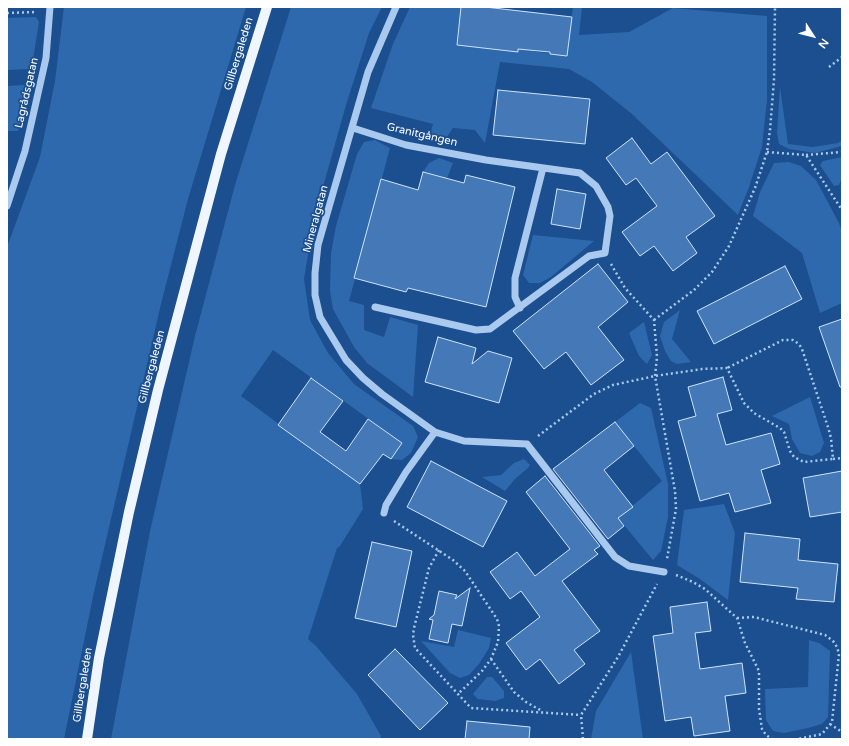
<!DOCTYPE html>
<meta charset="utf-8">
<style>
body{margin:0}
#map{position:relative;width:849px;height:746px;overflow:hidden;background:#1b4f8f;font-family:"Varela Round",sans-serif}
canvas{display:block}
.frame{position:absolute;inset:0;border:8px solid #fff;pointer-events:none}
.north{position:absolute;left:793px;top:16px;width:40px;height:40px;-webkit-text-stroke:3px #1b4f8f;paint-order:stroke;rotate:126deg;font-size:11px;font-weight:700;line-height:16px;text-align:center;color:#fff}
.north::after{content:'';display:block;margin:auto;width:14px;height:18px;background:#fff;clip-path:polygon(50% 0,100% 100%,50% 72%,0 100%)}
</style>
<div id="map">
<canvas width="849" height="746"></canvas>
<div class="frame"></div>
<div class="north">N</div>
</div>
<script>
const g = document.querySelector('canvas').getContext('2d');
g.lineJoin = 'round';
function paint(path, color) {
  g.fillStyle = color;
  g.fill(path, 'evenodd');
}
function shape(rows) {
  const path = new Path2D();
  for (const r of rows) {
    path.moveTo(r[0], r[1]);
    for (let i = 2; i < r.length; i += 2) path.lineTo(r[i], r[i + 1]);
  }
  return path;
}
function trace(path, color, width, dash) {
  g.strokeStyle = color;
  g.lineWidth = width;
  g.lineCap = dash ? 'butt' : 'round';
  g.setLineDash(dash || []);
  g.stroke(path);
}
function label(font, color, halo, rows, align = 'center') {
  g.font = font + ' "Varela Round",sans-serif';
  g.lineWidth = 3.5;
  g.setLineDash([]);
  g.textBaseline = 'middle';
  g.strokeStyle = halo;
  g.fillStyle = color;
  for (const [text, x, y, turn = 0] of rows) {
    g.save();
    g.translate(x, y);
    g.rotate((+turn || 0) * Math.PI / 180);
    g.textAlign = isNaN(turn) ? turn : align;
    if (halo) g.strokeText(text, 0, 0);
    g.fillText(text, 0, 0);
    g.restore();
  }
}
const green = shape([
 [64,7,246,7,188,199,161,304,94,592,64,739,7,739,7,247,40,157,55,81],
 [291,7,382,7,369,33,346,105,314,219,304,279,310,320,328,353,354,384,413,426,418,437,411,453,402,460,391,459,402,443,273,350,241,396,360,484,363,509,340,546,337,548,308,639,316,646,357,694,381,736,380,739,111,739,150,531,195,336,235,185],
 [410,7,461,7,457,45,497,46,567,56,573,7,582,7,579,35,629,32,673,8,767,16,767,100,762,147,749,187,738,215,632,114,592,82,569,69,500,62,485,143,475,130,453,128,445,140,429,138,433,124,371,108,393,44],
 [36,17,39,22,32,66,29,69,7,70,7,18],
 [23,85,29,87,22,122,18,131,7,131,7,86],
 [780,87,788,144,813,147,838,143,842,140,842,146,815,153,789,149,779,144,777,133],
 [375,140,390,148,349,301,364,305,364,330,384,337,390,317,418,325,413,397,367,363,354,347,333,309,330,291,331,253,336,226,357,154,364,142],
 [842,157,842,177,839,185,834,186,820,165,823,161],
 [439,158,453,163,442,191,440,177,423,172,429,163],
 [789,162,801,166,816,180,839,223,842,232,842,303,820,313,802,253,753,216,760,192,774,163],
 [533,235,594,241,551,277,540,283,529,283,523,275],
 [680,310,672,339,691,362,677,364,671,361,665,351,660,336,664,322],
 [644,322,652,355,647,364,639,356,629,333],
 [810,397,824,443,820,452,812,456,800,453,792,439,789,424,772,416],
 [640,403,651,408,668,484,668,517,661,551,653,560,618,518,662,481,615,422],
 [524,459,530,465,528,468,515,479,505,491,482,477,501,475,514,463],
 [724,504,735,533,728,600,700,579,677,565,684,510],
 [458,630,491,638,489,648,479,664,469,675,460,678,450,673,421,641,454,647],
 [809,640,819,643,830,651,828,717,822,724,808,728,784,733,773,731,766,720,765,689,808,687],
 [631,652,643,739,591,739,596,711],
 [487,677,492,677,504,691,504,698,495,701,478,699,473,694]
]);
const building = shape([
 [461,7,485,7,572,17,567,56,550,54,550,52,518,49,518,52,457,45,461,7],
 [498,90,590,99,585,144,493,135,498,90],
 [632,138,651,164,667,152,715,216,686,237,697,253,673,271,654,246,640,256,622,232,657,206,636,178,626,185,606,158,632,138],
 [423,172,464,183,466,175,515,187,486,307,408,288,406,292,354,278,381,179,418,190,423,172],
 [557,189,586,194,580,229,551,224,557,189],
 [598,264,628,302,598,327,624,360,591,385,566,352,544,369,513,331,598,264],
 [785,266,802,299,714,344,697,311,785,266],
 [842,319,842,387,840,387,819,327,842,319],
 [438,337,476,348,472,364,488,351,512,358,499,403,425,382,438,337],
 [723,377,732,410,717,414,726,445,771,433,780,464,761,470,771,503,735,512,729,493,700,501,678,421,696,416,688,387,723,377],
 [311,378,343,401,320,432,346,451,368,419,402,443,391,459,383,454,360,484,278,425,311,378],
 [615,422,634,446,604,470,633,507,618,518,624,526,608,539,553,469,615,422],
 [431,461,507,501,483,547,407,507,431,461],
 [842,471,842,512,810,517,803,478,842,471],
 [545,476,600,546,594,550,598,554,562,581,600,631,574,650,585,664,559,684,540,659,526,670,506,643,540,617,521,591,510,599,490,572,517,552,535,576,570,549,526,492,545,476],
 [745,533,800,539,798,560,838,564,834,602,796,599,798,588,740,582,745,533],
 [372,542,412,551,396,627,355,618,372,542],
 [470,588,462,626,452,624,448,643,429,639,433,620,429,619,434,615,439,591,457,595,455,599,470,588],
 [707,602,711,631,695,633,700,669,742,663,746,693,725,696,730,731,694,736,691,717,665,721,653,636,673,633,670,607,707,602],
 [395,649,448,703,420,730,368,675,395,649],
 [467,721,530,727,529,739,465,739,467,721]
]);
const path = shape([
 [7,13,36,12],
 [829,67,842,57],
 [767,152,806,155,842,210],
 [806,155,842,152],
 [611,264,625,288,654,320,657,357,655,376,675,491,676,509,667,559],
 [654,320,694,290,712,272,729,246,755,188,767,152,770,130,774,80,775,7],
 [538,436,594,394,613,385,655,376,702,369,727,368,744,403,754,413,780,428,784,432,790,451,794,457,804,462,833,459,831,438,828,427,802,349,799,344,793,340,783,340,727,368],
 [833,459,842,458],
 [394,521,453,560,465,571,497,619,499,626,498,642,491,659,482,671,459,693],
 [439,550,429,568,414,628,413,635,415,648,471,708,581,715],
 [676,575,693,582,705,589,737,618,745,643,759,671,759,709,762,729,766,735,772,739],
 [737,618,754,617,825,635,833,641,837,647,839,654,832,722,822,734,798,739],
 [491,659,514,692,526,702,542,711],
 [830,724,842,732],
 [583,739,581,715,618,657,657,584]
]);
const minor = shape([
 [396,7,368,72,318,245,315,273,315,295,320,317,346,360,363,378,382,394,435,432,464,441,527,444,615,557,629,566,664,572],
 [353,128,406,145,486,160,580,173,596,186,608,207,610,216,605,253,589,256,490,329,476,330,375,307],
 [7,206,25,151,46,58,50,7],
 [520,308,515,297,515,278,543,168],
 [384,513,386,505,406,472,435,432]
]);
const major = shape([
 [87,739,99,658,129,512,158,390,221,154,267,7]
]);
const streetNames = [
 ["Gillbergaleden",239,54,-73],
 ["Lagrådsgatan",27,93,-77],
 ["Granitgången",422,135,13],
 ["Mineralgatan",316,219,-75],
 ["Gillbergaleden",152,367,-75],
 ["Gillbergaleden",83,685,-81]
];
paint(green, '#2e69ad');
paint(building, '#4478b7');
trace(building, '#cfe3fa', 1);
trace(path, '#a9c9ee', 2.5, [2, 3]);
trace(minor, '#a9c9ee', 7);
trace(major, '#f0f6ff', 10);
label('11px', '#fff', '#1b4f8f', streetNames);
</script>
